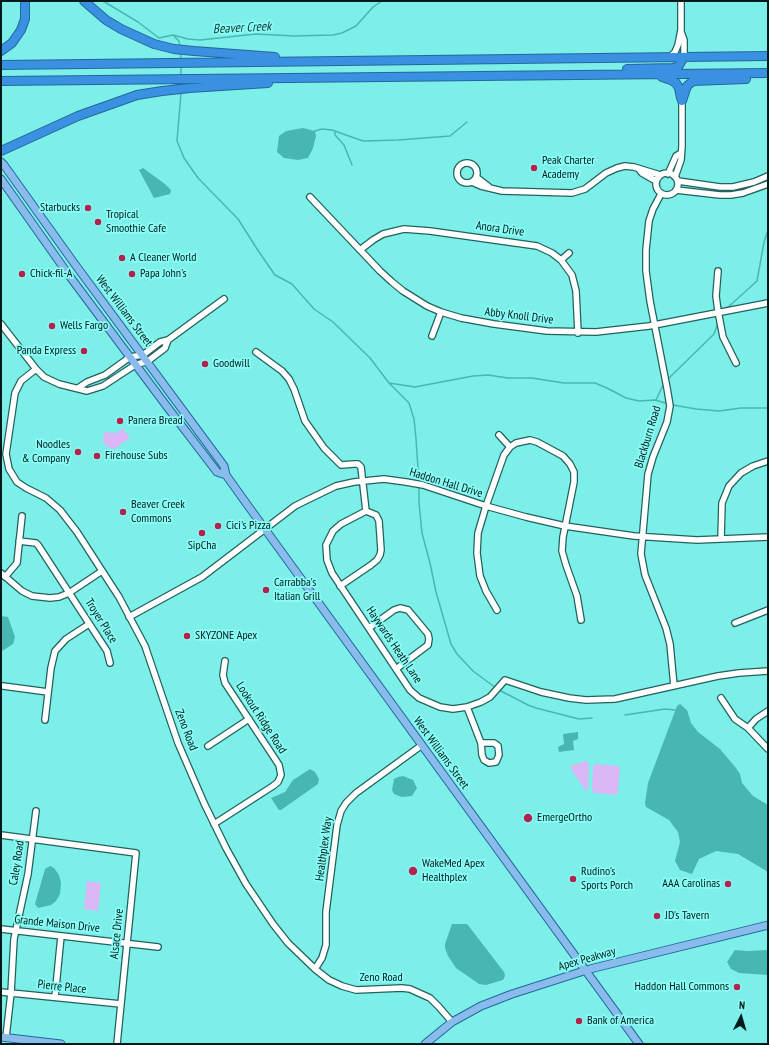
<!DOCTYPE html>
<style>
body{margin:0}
#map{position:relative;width:769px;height:1045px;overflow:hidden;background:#7cefe8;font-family:"PT Sans Narrow",sans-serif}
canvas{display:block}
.frame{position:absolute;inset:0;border:2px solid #021a19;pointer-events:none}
.north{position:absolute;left:721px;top:997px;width:40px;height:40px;-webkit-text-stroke:3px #89fdf6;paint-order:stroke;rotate:5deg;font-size:11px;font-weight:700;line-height:16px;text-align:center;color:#021a19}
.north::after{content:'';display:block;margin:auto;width:14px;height:18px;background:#021a19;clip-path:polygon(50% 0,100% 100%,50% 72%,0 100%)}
</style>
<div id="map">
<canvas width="769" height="1045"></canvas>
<div class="frame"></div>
<div class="north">N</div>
</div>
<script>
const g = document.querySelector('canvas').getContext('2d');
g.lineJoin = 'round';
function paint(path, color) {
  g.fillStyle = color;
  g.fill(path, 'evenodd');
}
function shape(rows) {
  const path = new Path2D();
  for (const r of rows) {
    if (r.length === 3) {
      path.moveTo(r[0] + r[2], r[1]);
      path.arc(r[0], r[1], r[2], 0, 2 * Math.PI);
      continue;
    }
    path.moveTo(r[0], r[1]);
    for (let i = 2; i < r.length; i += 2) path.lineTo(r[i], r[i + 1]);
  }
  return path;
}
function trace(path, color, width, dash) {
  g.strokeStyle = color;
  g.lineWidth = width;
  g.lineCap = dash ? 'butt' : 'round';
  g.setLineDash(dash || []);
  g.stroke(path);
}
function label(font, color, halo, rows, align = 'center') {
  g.font = font + ' "PT Sans Narrow",sans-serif';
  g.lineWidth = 3.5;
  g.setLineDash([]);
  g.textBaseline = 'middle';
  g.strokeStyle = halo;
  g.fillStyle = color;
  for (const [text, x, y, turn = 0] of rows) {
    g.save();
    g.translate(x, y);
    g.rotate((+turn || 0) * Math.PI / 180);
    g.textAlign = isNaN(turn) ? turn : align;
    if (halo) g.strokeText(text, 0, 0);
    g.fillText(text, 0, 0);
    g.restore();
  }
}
const green = shape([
 [123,429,130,438,113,450,103,443,104,432,116,433],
 [585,761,588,762,589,765,588,790,586,791,571,769,570,766],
 [596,764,618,766,620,768,618,792,616,795,594,793,592,791,593,766],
 [87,881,101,883,98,911,84,909]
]);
const water = shape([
 [303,128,315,131,316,136,313,148,308,158,298,160,284,158,277,152,279,136,286,131],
 [143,168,165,184,171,190,170,194,154,198,139,170],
 [1,616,8,617,15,637,13,644,2,651,1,651],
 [680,704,687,710,691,723,698,732,720,749,736,768,740,774,742,783,753,796,768,805,768,872,738,854,716,851,699,859,692,874,680,870,675,861,680,842,678,832,669,820,646,807,645,803,648,783,677,706],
 [578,732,578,739,573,741,574,750,559,752,558,747,564,744,563,734],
 [310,769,315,772,319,779,318,784,281,810,279,810,271,798,285,792,293,780],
 [403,776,413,780,417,788,412,796,402,797,394,794,392,790,394,779,398,777],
 [50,866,54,868,59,875,61,883,60,894,56,901,51,905,38,908,35,904,45,869],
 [452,924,467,924,471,929,504,972,505,976,503,980,486,985,479,984,456,968,448,956,445,948,445,944],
 [735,950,747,951,768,950,768,975,739,973,731,969,727,962]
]);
const stream = shape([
 [103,1,138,22,159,38,173,35,188,39,200,40,256,34,294,36,333,35,342,33,356,26,373,7,382,1],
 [173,35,179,41,180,47],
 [181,53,181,61],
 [181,77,181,67],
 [181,93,177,141,184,158,198,178,238,219,259,252,275,275,292,284,314,309,333,322,370,358,389,383,409,403,414,419,416,439,419,482],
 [315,131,322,129,332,130,363,141,398,140,450,136,467,122],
 [335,132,335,135,344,145,352,165],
 [726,309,757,281,764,242,768,230],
 [668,379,714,334,718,323],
 [389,383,415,387,473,376,488,375,508,378,532,378,564,383,595,383,607,388,626,398,639,401,655,400,669,404],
 [656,400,664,383],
 [673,405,696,409,719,411,741,408,768,408],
 [419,486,419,503,422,533,430,563,436,592,451,644,457,654,473,671,496,688],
 [499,690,528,705,536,708,579,719,592,718],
 [625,715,665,709,675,710,676,712]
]);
const minor = shape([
 [681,32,684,40,684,57],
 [670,57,675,52,678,45,681,30,681,1],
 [467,173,10],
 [639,169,642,173,656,181],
 [667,184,11],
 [668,174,676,156,681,153],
 [476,177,489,187],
 [675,177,681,160,682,146,682,101],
 [678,181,720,187,733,187,754,182,768,176],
 [472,182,481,186,502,191,572,193,585,189,606,173,617,168,625,166,634,167,660,175],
 [676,190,720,195,731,195,743,193,768,184],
 [661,194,653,209,649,221,646,250,646,271,650,301,667,388,670,406,667,422,653,457,648,474,641,554,645,575,666,628,670,644,674,686],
 [310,197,380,271,392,282,403,291,427,306,441,312,461,318,494,324,547,331,596,332,649,326,768,303],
 [360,250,373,240,383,234,404,229,430,231,537,246,552,253,561,260,572,275,576,291,578,333],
 [561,260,569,253],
 [718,271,716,296,718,311,723,337,736,363],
 [1,324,36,369,44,377,59,384,87,391,103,386,135,365,148,361,165,348,168,340],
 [432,336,441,312],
 [256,352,282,371,289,379,294,389,305,421,324,448,341,465,354,464,358,464,361,467,366,511,341,524,333,531,326,545,327,560,332,573,410,690,419,698,440,707,453,709,467,707,481,702,490,697,505,680,541,692,569,698,586,700,615,699,718,676,739,673,768,671],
 [36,369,21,381,15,393,6,454,9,469,17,482,26,488,46,498,60,510,77,532,119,597,145,646,178,743,204,803,226,848,246,884,273,924,288,943,315,969,329,980,342,986,356,990,402,988,410,989,430,998,439,1007,452,1022],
 [78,388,87,382,105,375,130,357,143,355,160,342,168,340,224,299],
 [499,435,510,447],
 [721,539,722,503,729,486,741,473,753,466,768,461],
 [19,541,36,543,38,545,107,651,110,663],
 [1,573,22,591,32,596,50,598,59,597,69,593,102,571],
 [5,577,17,563,22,516],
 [340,586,371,565,377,560,380,555,381,550,379,521,376,515,366,511],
 [497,610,486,591,480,576,477,553,478,533,486,506,504,455,510,447,516,443,530,440,537,442,563,456,570,464,574,472,574,482,563,537,562,551,566,565,577,596,581,620],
 [129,617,202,577,295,506,305,501,336,486,354,482,384,479,406,482,423,485,486,506,526,517,565,526,634,536,697,540,768,537],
 [735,623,768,610],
 [369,628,394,610,400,608,408,610,428,634,429,639,428,645,396,669],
 [3,686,48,692],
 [721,698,735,719,748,728,768,749],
 [467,707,481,743,482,755,484,760,489,763,496,762,499,755,498,746,494,743,481,743],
 [45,720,51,668,55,651,66,639,89,624],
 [748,728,756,719,768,711],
 [208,746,249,719],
 [214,824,273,786,278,782,281,775,279,765,225,683,223,675,225,661],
 [1,835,136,853,117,1044],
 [1,929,158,947],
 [315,969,322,958,326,945,326,912,337,825,341,811,346,803,356,793,422,745],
 [1,992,121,1004],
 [55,997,61,936],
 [6,1037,11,993,14,939,28,874,36,811]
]);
const major = shape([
 [1,162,4,165,74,263,224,466,226,475],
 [1,179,68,274,165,404,217,472,226,475,246,503,639,1044],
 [1,1037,61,1044],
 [425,1044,452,1022,481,1006,512,994,590,969,768,925]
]);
const highway = shape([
 [84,1,106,20,121,29,154,44,174,49,194,51,275,57],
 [1,51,12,43,21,30,25,19,25,1],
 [1,65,768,56],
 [627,69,673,68,678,67,684,57],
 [662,77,671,80,676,83,679,88,681,98],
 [1,81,768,73],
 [682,101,687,86,693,81,746,79],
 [1,151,78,116,137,95,162,91,190,88,268,83]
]);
const markers = [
 [534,168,4,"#b3224c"],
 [88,208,4,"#b3224c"],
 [98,222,4,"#b3224c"],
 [122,258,4,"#b3224c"],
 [22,274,4,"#b3224c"],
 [132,274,4,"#b3224c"],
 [52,326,4,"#b3224c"],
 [84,351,4,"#b3224c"],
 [205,364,4,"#b3224c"],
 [120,421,4,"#b3224c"],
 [78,452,4,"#b3224c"],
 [97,456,4,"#b3224c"],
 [123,512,4,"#b3224c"],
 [218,526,4,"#b3224c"],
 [202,533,4,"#b3224c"],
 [266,590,4,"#b3224c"],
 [187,636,4,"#b3224c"],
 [528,818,5,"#b3224c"],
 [413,871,5,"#b3224c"],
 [573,879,4,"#b3224c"],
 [728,884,4,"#b3224c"],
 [657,916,4,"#b3224c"],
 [737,987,4,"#b3224c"],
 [579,1021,4,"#b3224c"]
];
const poiNames = [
 ["Peak Charter",542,161],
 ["Academy",542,175],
 ["Starbucks",80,208,"right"],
 ["Tropical",106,215],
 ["Smoothie Cafe",106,229],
 ["A Cleaner World",130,258],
 ["Chick-fil-A",30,274],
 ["Papa John's",140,274],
 ["Wells Fargo",60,326],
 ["Panda Express",76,351,"right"],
 ["Goodwill",213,364],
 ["Panera Bread",128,421],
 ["Noodles",70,445,"right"],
 ["& Company",70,459,"right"],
 ["Firehouse Subs",105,456],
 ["Beaver Creek",131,505],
 ["Commons",131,519],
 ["Cici's Pizza",226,526],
 ["SipCha",202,546,"center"],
 ["Carrabba's",274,583],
 ["Italian Grill",274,597],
 ["SKYZONE Apex",195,636],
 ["EmergeOrtho",537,818],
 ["WakeMed Apex",422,864],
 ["Healthplex",422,878],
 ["Rudino's",581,872],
 ["Sports Porch",581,886],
 ["AAA Carolinas",720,884,"right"],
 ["JD's Tavern",665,916],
 ["Haddon Hall Commons",729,987,"right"],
 ["Bank of America",587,1021]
];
const streetNames = [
 ["Anora Drive",500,229,8],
 ["West Williams Street",124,311,53],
 ["Abby Knoll Drive",519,316,7],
 ["Blackburn Road",648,437,-73],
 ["Haddon Hall Drive",446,483,17],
 ["Troyer Place",101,621,58],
 ["Haywards Heath Lane",394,645,56],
 ["Lookout Ridge Road",261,718,57],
 ["Zeno Road",186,730,69],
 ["West Williams Street",441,753,54],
 ["Healthplex Way",324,849,-82],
 ["Caley Road",17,863,-81],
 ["Grande Maison Drive",57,924,6],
 ["Alsace Drive",117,934,-84],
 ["Apex Peakway",587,959,-16],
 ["Zeno Road",381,978],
 ["Pierre Place",62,987,6]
];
const waterNames = [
 ["Beaver Creek",242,28,-3]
];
paint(green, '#dab7f4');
paint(water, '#49b7b1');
trace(stream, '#49b7b1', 1.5);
trace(minor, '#22615e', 8);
trace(major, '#26679b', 9);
trace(highway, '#26679b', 10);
trace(minor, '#fff', 5.5);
trace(major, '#89bced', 7);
trace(highway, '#3a90e1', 8);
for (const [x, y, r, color] of markers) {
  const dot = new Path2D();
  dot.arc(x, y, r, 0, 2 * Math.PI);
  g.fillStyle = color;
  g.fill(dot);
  trace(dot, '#89fdf6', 1.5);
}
label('12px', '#021a19', '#89fdf6', poiNames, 'left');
label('12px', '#021a19', '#89fdf6', streetNames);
label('italic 13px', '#163836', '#89fdf6', waterNames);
</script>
